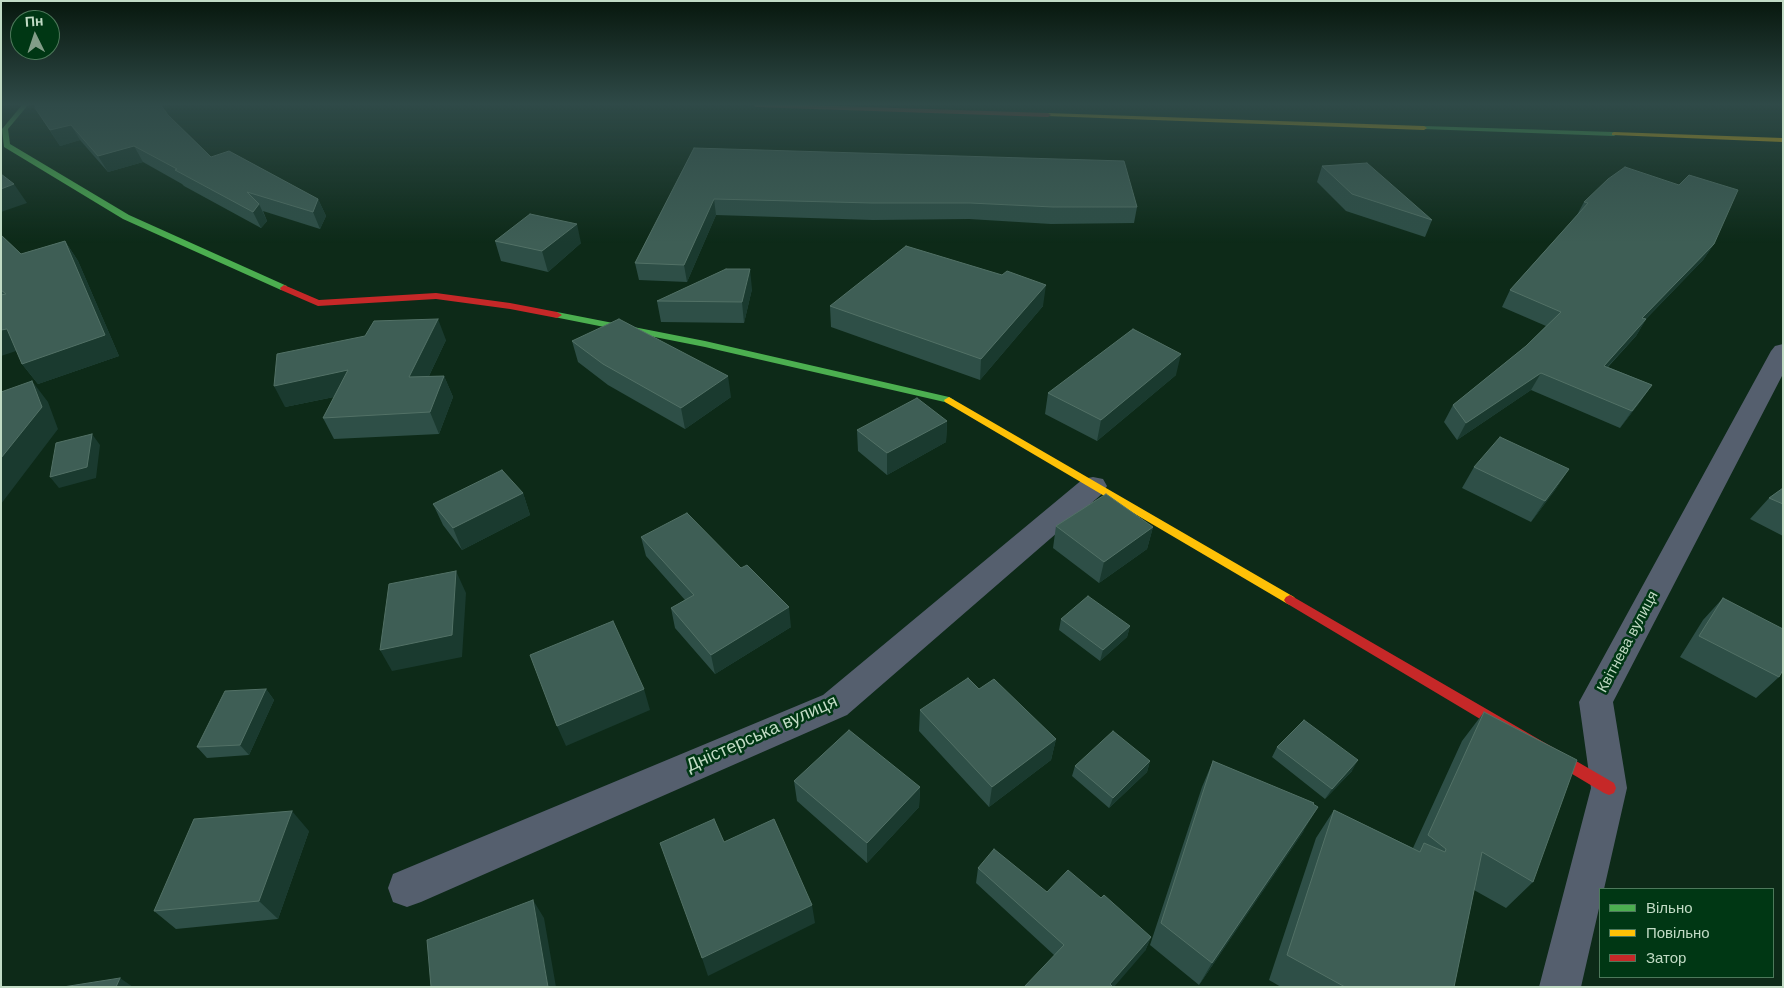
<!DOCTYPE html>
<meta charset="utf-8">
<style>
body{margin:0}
#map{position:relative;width:1784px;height:988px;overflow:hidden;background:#0d2a18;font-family:Helvetica,sans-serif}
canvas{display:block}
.frame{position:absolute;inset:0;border:2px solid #c1dbc5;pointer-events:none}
.legend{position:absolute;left:1599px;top:888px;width:175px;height:90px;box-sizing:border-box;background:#003714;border:1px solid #4d795b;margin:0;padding:6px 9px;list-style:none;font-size:15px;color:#c1dbc5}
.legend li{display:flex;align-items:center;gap:10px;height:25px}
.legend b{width:25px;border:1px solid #4d795b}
.north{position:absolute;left:10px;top:10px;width:50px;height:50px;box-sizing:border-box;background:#003714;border:1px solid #4d795b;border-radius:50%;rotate:356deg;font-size:14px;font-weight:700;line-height:20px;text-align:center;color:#c1dbc5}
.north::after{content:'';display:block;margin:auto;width:18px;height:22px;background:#829d88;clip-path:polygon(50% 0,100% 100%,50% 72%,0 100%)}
</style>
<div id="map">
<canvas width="1784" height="988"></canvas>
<div class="frame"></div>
<ul class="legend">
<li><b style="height:6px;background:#4caf50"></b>Вільно</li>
<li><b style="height:6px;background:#ffc107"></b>Повільно</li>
<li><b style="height:6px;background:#c62828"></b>Затор</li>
</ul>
<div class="north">Пн</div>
</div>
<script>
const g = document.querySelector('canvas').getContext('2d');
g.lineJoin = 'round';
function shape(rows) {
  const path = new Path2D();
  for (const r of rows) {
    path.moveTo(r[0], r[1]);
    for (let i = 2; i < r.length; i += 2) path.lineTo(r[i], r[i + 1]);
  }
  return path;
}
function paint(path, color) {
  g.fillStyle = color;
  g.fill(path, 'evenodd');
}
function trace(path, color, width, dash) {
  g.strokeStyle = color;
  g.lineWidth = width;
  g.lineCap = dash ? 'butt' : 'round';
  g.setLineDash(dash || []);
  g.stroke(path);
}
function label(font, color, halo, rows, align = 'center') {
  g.font = font + ' Helvetica,sans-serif';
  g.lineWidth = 5;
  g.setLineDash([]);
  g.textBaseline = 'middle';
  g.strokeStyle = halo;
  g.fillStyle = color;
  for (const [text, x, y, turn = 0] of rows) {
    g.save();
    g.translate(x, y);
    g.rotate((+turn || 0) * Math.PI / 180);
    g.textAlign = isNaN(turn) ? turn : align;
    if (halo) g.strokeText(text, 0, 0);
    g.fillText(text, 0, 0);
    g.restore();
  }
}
const street = shape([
 [1783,344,1783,374,1613,702,1627,788,1604,889,1600,889,1600,904,1581,987,1539,987,1591,788,1579,702,1771,351,1775,346,1783,344],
 [1093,477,1103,479,1107,486,1103,493,847,715,421,902,407,907,393,902,388,888,393,874,823,695,1083,479,1093,477]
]);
const fast = shape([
 [22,105,28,105,8,129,10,144,129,215,287,286,287,290,281,290,123,219,4,147,2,129,22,105],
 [1424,126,1614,132,1617,134,1614,136,1422,129,1421,128,1424,126],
 [557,312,705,341,949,397,954,400,949,403,705,347,554,317,552,315,557,312]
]);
const slow = shape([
 [1048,113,1424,126,1427,128,1424,130,1046,116,1045,115,1048,113],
 [1614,132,1783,138,1783,142,1612,135,1612,133,1614,132],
 [949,397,1294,597,1296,600,1294,603,1290,605,1286,603,945,402,944,400,949,397]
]);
const jam = shape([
 [753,105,806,105,1048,113,1051,115,1048,117,756,107,753,105],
 [284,285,319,300,436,293,510,303,557,312,562,315,557,318,510,309,436,299,318,306,281,290,280,288,284,285],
 [1290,595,1614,783,1616,788,1614,793,1609,795,1604,793,1286,603,1284,600,1286,597,1290,595]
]);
const wall = shape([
 [35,108,168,115,211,157,318,199,326,216,320,229,263,211,267,221,261,228,184,186,182,184,143,162,108,172,80,140,60,146],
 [694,148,1137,207,1134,223,1051,224,969,219,873,220,716,215,687,282,639,280,635,263],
 [1322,166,1432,220,1425,237,1346,211,1317,182],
 [1584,202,1714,244,1703,260,1646,319,1636,336,1608,367,1652,385,1640,402,1620,428,1531,390,1457,440,1444,422,1453,405,1526,346,1546,326,1502,307,1510,290,1577,215],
 [1,235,21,254,65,241,78,261,119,356,38,384,22,364,1,295],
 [495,241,581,243,548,272,501,261],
 [752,289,744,323,661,322,657,301],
 [830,306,1043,306,980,380,831,327],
 [365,336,446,340,429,376,444,376,453,397,439,434,334,439,323,418,334,397,285,407],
 [572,341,731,397,685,429,608,385,578,362],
 [1176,375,1097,441,1045,414,1048,393],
 [947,421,946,442,887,475,858,451,857,430],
 [1474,467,1569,469,1555,490,1531,522,1462,488],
 [1783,488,1783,536,1750,519,1769,498],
 [523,493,530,515,462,550,443,525,433,504],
 [1056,526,1153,527,1147,549,1099,583,1053,548],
 [641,537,791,627,715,674,675,628,671,608,685,600,646,556],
 [1723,598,1779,677,1756,698,1680,657,1703,620],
 [1061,619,1130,626,1127,637,1100,661,1059,630],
 [266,689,274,700,249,755,207,758,197,747],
 [979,689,1056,739,1051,760,989,807,919,731,920,710],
 [1484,712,1533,882,1506,908,1474,890,1454,987,1281,987,1269,980,1316,838,1334,810,1413,848,1462,741],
 [1277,747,1352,771,1325,799,1272,757],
 [1150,761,1147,772,1109,808,1072,776,1075,766],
 [1213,761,1314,804,1303,832,1199,985,1150,945,1202,787],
 [794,781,920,787,919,807,867,863,797,801],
 [309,831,278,919,176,929,154,911],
 [978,868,1047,892,1101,898,1151,937,1145,951,1054,955,976,883]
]);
const shadedWall = shape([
 [71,125,80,140,60,146,50,130],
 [134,146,143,162,108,172,98,156],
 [14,184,27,203,1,212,1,189],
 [318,199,326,216,320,229,313,212],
 [714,199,716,215,687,282,684,265],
 [259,204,267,221,261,228,253,212],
 [577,224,581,243,548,272,542,251],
 [65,241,78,261,119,356,38,384,22,364],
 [1714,244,1703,260,1631,334,1642,318],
 [750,269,752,289,744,323,742,302],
 [1046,285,1043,306,980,380,981,359],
 [438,319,446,340,418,399,409,377],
 [1646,319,1636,336,1593,382,1604,366],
 [7,329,22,349,1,356,1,330],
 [1181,354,1176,375,1097,441,1101,420],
 [348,370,358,392,285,407,274,386],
 [1541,373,1531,390,1457,440,1466,423],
 [444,376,453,397,439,434,430,412],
 [728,376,731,397,685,429,681,408],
 [32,381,48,402,58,429,1,504,1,458],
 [1652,385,1640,402,1620,428,1632,411],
 [947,421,946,442,887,475,887,453],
 [92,434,100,445,96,478,59,488,50,477],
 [1569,469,1555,490,1531,522,1545,501],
 [523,493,530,515,462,550,453,528],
 [1153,527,1147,549,1099,583,1104,562],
 [456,571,466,593,462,657,392,671,380,650],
 [789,607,791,627,715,674,711,655],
 [1130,626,1127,637,1100,661,1103,650],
 [266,689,274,700,249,755,240,745],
 [644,689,650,710,566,746,557,726],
 [1056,739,1051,760,989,807,992,787],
 [1358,760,1352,771,1325,799,1332,789],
 [1150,761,1147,772,1109,808,1113,798],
 [920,787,919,807,867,863,867,843],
 [1318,807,1303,832,1199,985,1212,963],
 [292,811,309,831,278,919,259,901],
 [533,900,544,918,556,987,548,987],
 [812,905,815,923,708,976,702,958],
 [1151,937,1145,951,1114,987,1109,987,1110,984],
 [120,978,133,987,116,987]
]);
const building = shape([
 [35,105,161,105,168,115,211,157,229,151,318,199,313,212,247,192,259,204,253,212,175,170,177,169,134,146,98,156,71,125,50,130,35,108,35,105],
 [694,148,1124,161,1137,207,1053,207,970,203,872,203,714,199,684,265,635,263,694,148],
 [1367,163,1432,220,1352,194,1322,166,1367,163],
 [1625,167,1679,185,1689,175,1738,190,1714,244,1642,318,1646,319,1604,366,1652,385,1632,411,1541,373,1466,423,1453,405,1526,346,1561,312,1510,290,1588,203,1584,202,1608,179,1625,167],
 [1,174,14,184,1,189,1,174],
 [530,214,577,224,542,251,495,241,530,214],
 [1,235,21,254,65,241,105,335,22,364,7,329,1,330,1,295,6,294,1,290,1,235],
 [906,246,1002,275,1007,271,1046,285,981,359,830,306,906,246],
 [726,269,750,269,742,302,657,301,726,269],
 [438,319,409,377,444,376,430,412,323,418,348,370,274,386,277,354,365,336,374,321,438,319],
 [619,319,728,376,681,408,603,364,572,341,619,319],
 [1133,329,1181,354,1101,420,1048,393,1133,329],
 [32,381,42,407,1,458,1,392,32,381],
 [917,398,947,421,887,453,857,430,917,398],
 [92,434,87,467,50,477,56,443,92,434],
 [1500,437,1569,469,1545,501,1474,467,1500,437],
 [502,470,523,493,453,528,433,504,502,470],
 [1783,488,1783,504,1769,498,1783,488],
 [1106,494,1153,527,1104,562,1056,526,1106,494],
 [687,513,741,568,747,565,789,607,711,655,671,608,694,595,641,537,687,513],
 [456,571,452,635,380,650,389,584,456,571],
 [1088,596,1130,626,1103,650,1061,619,1088,596],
 [1723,598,1783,629,1783,670,1779,677,1699,636,1723,598],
 [613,621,644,689,557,726,530,655,613,621],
 [968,678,979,689,994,679,1056,739,992,787,920,710,968,678],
 [266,689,240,745,197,747,225,691,266,689],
 [1484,712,1577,760,1533,882,1482,852,1454,987,1345,987,1287,955,1334,810,1420,852,1424,843,1445,852,1446,849,1428,835,1484,712],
 [1304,720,1358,760,1332,789,1277,747,1304,720],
 [849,730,920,787,867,843,794,781,849,730],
 [1113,731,1150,761,1113,798,1075,766,1113,731],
 [1213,761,1314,803,1313,804,1318,807,1212,963,1161,923,1213,761],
 [292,811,259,901,154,911,194,819,292,811],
 [714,819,724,842,774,819,812,905,702,958,660,843,714,819],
 [994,849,1047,892,1068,870,1101,898,1104,895,1151,937,1110,984,1113,987,1024,987,1064,945,978,868,994,849],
 [533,900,548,987,431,987,427,940,533,900],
 [120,978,116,987,63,987,120,978]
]);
const streetNames = [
 ["Квітнева вулиця",1628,642,-62]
];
const nearStreetnames = [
 ["Дністерська вулиця",762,734,-24]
];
paint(street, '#555f6e');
paint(fast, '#4caf50');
paint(slow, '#ffc107');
paint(jam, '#c62828');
paint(wall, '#2e4f47');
paint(shadedWall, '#1a3a2f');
paint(building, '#3e5e55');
trace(building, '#527166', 1);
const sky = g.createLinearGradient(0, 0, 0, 243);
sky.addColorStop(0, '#07170d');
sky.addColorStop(0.43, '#2f4a48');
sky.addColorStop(1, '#2f4a4800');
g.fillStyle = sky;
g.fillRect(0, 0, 1784, 243);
label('15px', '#c1dbc5', '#003714', streetNames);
label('18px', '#c1dbc5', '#003714', nearStreetnames);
</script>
